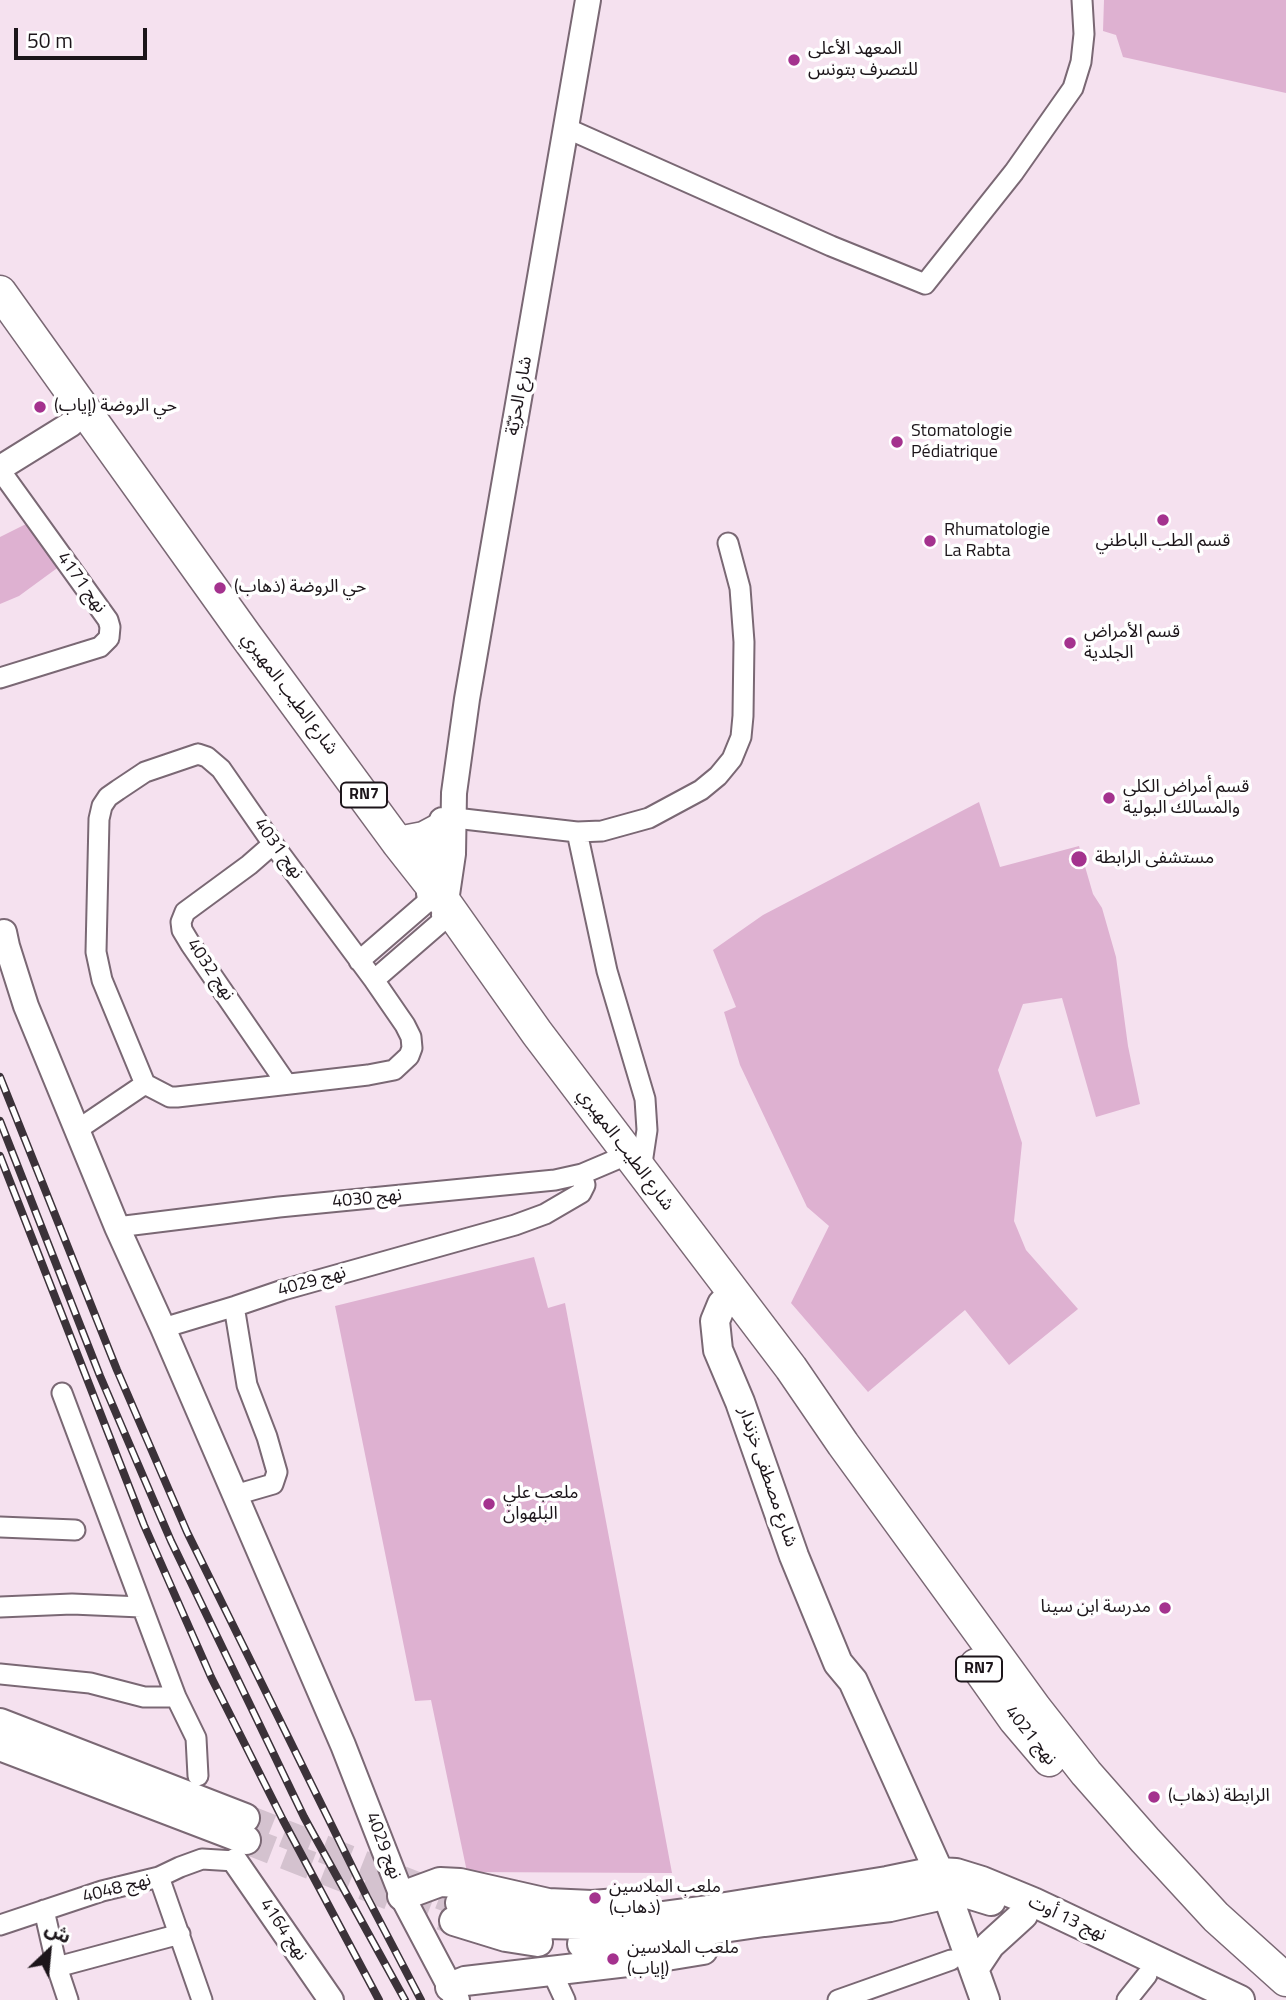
<!DOCTYPE html>
<meta charset="utf-8">
<style>
body{margin:0}
#map{position:relative;width:1286px;height:2000px;overflow:hidden;background:#f5e1ef;font-family:"Titillium Web","Noto Sans Arabic",sans-serif}
canvas{display:block}
.north{position:absolute;left:14px;top:1916px;width:70px;height:70px;-webkit-text-stroke:5px #fff;paint-order:stroke;rotate:26deg;font-size:19px;font-weight:700;line-height:28px;text-align:center;color:#1c151a}
.north::after{content:'';display:block;margin:auto;width:24px;height:32px;background:#1c151a;clip-path:polygon(50% 0,100% 100%,50% 72%,0 100%)}
.scale{position:absolute;left:14px;top:28px;width:133px;height:32px;box-sizing:border-box;border:4px solid #1c151a;border-top:0;padding-left:9px;font-size:21px;line-height:24px;white-space:nowrap;color:#1c151a;-webkit-text-stroke:5px #fff;paint-order:stroke}
</style>
<div id="map">
<canvas width="1286" height="2000"></canvas>
<div class="north">ش</div>
<div class="scale">50 m</div>
</div>
<script>
const g = document.querySelector('canvas').getContext('2d');
g.lineJoin = 'round';
function paint(path, color) {
  g.fillStyle = color;
  g.fill(path, 'evenodd');
}
function shape(rows) {
  const path = new Path2D();
  for (const r of rows) {
    path.moveTo(r[0], r[1]);
    for (let i = 2; i < r.length; i += 2) path.lineTo(r[i], r[i + 1]);
  }
  return path;
}
function trace(path, color, width, dash) {
  g.strokeStyle = color;
  g.lineWidth = width;
  g.lineCap = dash ? 'butt' : 'round';
  g.setLineDash(dash || []);
  g.stroke(path);
}
function label(font, color, halo, rows, align = 'center') {
  g.font = font + ' "Titillium Web","Noto Sans Arabic",sans-serif';
  g.lineWidth = 7;
  g.setLineDash([]);
  g.textBaseline = 'middle';
  g.strokeStyle = halo;
  g.fillStyle = color;
  for (const [text, x, y, turn = 0] of rows) {
    g.save();
    g.translate(x, y);
    g.rotate((+turn || 0) * Math.PI / 180);
    g.textAlign = isNaN(turn) ? turn : align;
    if (halo) g.strokeText(text, 0, 0);
    g.fillText(text, 0, 0);
    g.restore();
  }
}
const green = shape([
 [1104,0,1286,0,1286,93,1123,57,1116,35,1103,31],
 [28,523,60,566,19,596,0,604,0,537],
 [979,802,1000,867,1079,846,1093,894,1102,908,1116,957,1128,1046,1140,1104,1096,1117,1062,998,1023,1004,998,1070,1022,1143,1014,1221,1026,1250,1078,1309,1009,1365,965,1310,868,1392,791,1303,829,1226,807,1207,740,1065,724,1012,736,1007,713,950,763,915],
 [534,1257,548,1308,565,1303,672,1873,467,1872,431,1700,415,1701,335,1306]
]);
const secondaryTunnel = shape([
 [245,1818,460,1903],
 [246,1840,454,1921]
]);
const minor = shape([
 [566,128,831,246,925,284,1014,172,1073,88,1081,62,1084,34,1082,0],
 [0,470,108,620,110,627,109,638,100,647,0,678],
 [198,754,207,757,221,769,273,844,374,980,405,1025,411,1037,412,1048,409,1056,394,1070,368,1075,177,1097,170,1097,145,1084,102,980,96,952,99,819,102,806,108,797,118,790,145,772,198,754],
 [455,818,577,832,602,831,649,818,701,790,718,776,732,759,741,737,743,716,744,642,740,588,728,543],
 [577,832,607,971,645,1099,647,1130,641,1170],
 [273,844,249,865,185,912,181,922,182,930,191,945,286,1083],
 [359,961,426,903],
 [374,980,441,922],
 [77,1130,145,1084],
 [117,1227,279,1207,555,1180,582,1174,615,1160],
 [163,1328,236,1306],
 [62,1393,176,1697,196,1738,198,1776],
 [235,1495,273,1484,277,1472,267,1437,247,1385,235,1312,236,1306,283,1290,515,1225,545,1214,581,1193,585,1185,582,1174],
 [0,1527,75,1530],
 [0,1607,72,1604,141,1607],
 [0,1674,90,1683,144,1697,176,1697],
 [159,1877,202,2000],
 [44,1910,57,1967,68,2000],
 [0,1925,102,1891,159,1877,180,1867,202,1859,235,1861],
 [57,1967,180,1934],
 [552,1972,565,2000],
 [838,2000,951,1960],
 [1127,2000,1147,1975]
]);
const tertiary = shape([
 [0,468,71,424],
 [429,894,432,859,442,820],
 [444,915,453,854,454,793,467,699,588,0],
 [4,932,7,946,26,1006,117,1227,163,1328,343,1745,402,1896,457,2000],
 [235,1861,331,2000]
]);
const secondary = shape([
 [734,1293,722,1304,715,1321,718,1350,740,1402,794,1556,838,1663,853,1681,939,1872,985,2000],
 [0,1723,245,1818],
 [0,1746,246,1840],
 [402,1896,440,1882,460,1883,548,1903,592,1905,643,1901],
 [460,1903,510,1918,542,1924,596,1925,707,1910,887,1881,921,1874,939,1872,956,1873,982,1881,1033,1902,1240,2000],
 [454,1921,506,1937,538,1942],
 [582,1944,627,1942,764,1922,890,1907,948,1894,965,1893,991,1901],
 [974,1969,990,1945,1023,1915],
 [450,1987,465,1981,636,1961,703,1950]
]);
const primary = shape([
 [0,292,246,636,398,843,446,904,537,1033,791,1368,843,1444,1035,1708,1086,1773,1145,1840,1216,1917,1286,1980],
 [398,843,424,838,439,830],
 [976,1665,1015,1720,1049,1760]
]);
const rail = shape([
 [0,1077,117,1370,187,1532,367,1897,421,2000],
 [0,1121,100,1376,171,1541,304,1817,405,2000],
 [0,1156,144,1525,211,1677,283,1820,379,2000]
]);
const markers = [
 [794,60,7,"#a4328e"],
 [40,407,7,"#a4328e"],
 [897,442,7,"#a4328e"],
 [1163,520,7,"#a4328e"],
 [930,541,7,"#a4328e"],
 [220,588,7,"#a4328e"],
 [1070,643,7,"#a4328e"],
 [1109,798,7,"#a4328e"],
 [1079,859,9,"#a4328e"],
 [489,1504,7,"#a4328e"],
 [1165,1608,7,"#a4328e"],
 [1154,1797,7,"#a4328e"],
 [595,1898,7,"#a4328e"],
 [613,1959,7,"#a4328e"]
];
const shields = [
 [364,795,46],
 [979,1669,46]
];
const shieldNames = [
 ["RN7",364,795],
 ["RN7",979,1669]
];
const poiNames = [
 ["المعهد الأعلى",808,50],
 ["للتصرف بتونس",808,71],
 ["حي الروضة (إياب)",54,407],
 ["Stomatologie",911,432],
 ["Pédiatrique",911,453],
 ["Rhumatologie",944,531],
 ["La Rabta",944,552],
 ["قسم الطب الباطني",1163,542,"center"],
 ["حي الروضة (ذهاب)",234,588],
 ["قسم الأمراض",1084,633],
 ["الجلدية",1084,654],
 ["قسم أمراض الكلى",1123,788],
 ["والمسالك البولية",1123,809],
 ["مستشفى الرابطة",1095,859],
 ["ملعب علي",503,1494],
 ["البلهوان",503,1515],
 ["مدرسة ابن سينا",1151,1608,"right"],
 ["الرابطة (ذهاب)",1168,1797],
 ["ملعب الملاسين",609,1888],
 ["(ذهاب)",609,1909],
 ["ملعب الملاسين",627,1949],
 ["(إياب)",627,1970]
];
const streetNames = [
 ["شارع الحرّيّة",520,396,-80],
 ["نهج 4171",81,583,54],
 ["شارع الطيب المهيري",289,694,53],
 ["نهج 4031",278,849,54],
 ["نهج 4032",210,970,56],
 ["شارع الطيب المهيري",625,1150,53],
 ["نهج 4030",367,1199,-6],
 ["نهج 4029",312,1282,-16],
 ["شارع مصطفى خزندار",767,1477,71],
 ["نهج 4021",1030,1736,51],
 ["نهج 4029",383,1846,69],
 ["نهج 4048",117,1889,-15],
 ["نهج 13 أوت",1067,1919,25],
 ["نهج 4164",283,1930,56]
];
paint(green, '#deb1d1');
trace(secondaryTunnel, '#d4c2cf', 28, [28, 14]);
trace(minor, '#7a6874', 23);
trace(tertiary, '#7a6874', 28);
trace(secondary, '#7a6874', 32);
trace(primary, '#7a6874', 35);
trace(minor, '#fff', 19);
trace(tertiary, '#fff', 24);
trace(secondary, '#fff', 28);
trace(primary, '#fff', 32);
trace(rail, '#3b3239', 8);
trace(rail, '#fff', 5, [16]);
for (const [x, y, r, color] of markers) {
  const dot = new Path2D();
  dot.arc(x, y, r, 0, 2 * Math.PI);
  g.fillStyle = color;
  g.fill(dot);
  trace(dot, '#fff', 2.5);
}
for (const [x, y, w] of shields) {
  const box = new Path2D();
  box.roundRect(x - w / 2, y - 12.5, w, 25, 5);
  g.fillStyle = '#fff';
  g.fill(box);
  trace(box, '#1c151a', 2);
}
label('bold 16px', '#1c151a', null, shieldNames);
label('18px', '#1c151a', '#fff', poiNames, 'left');
label('18px', '#1c151a', '#fff', streetNames);
</script>
